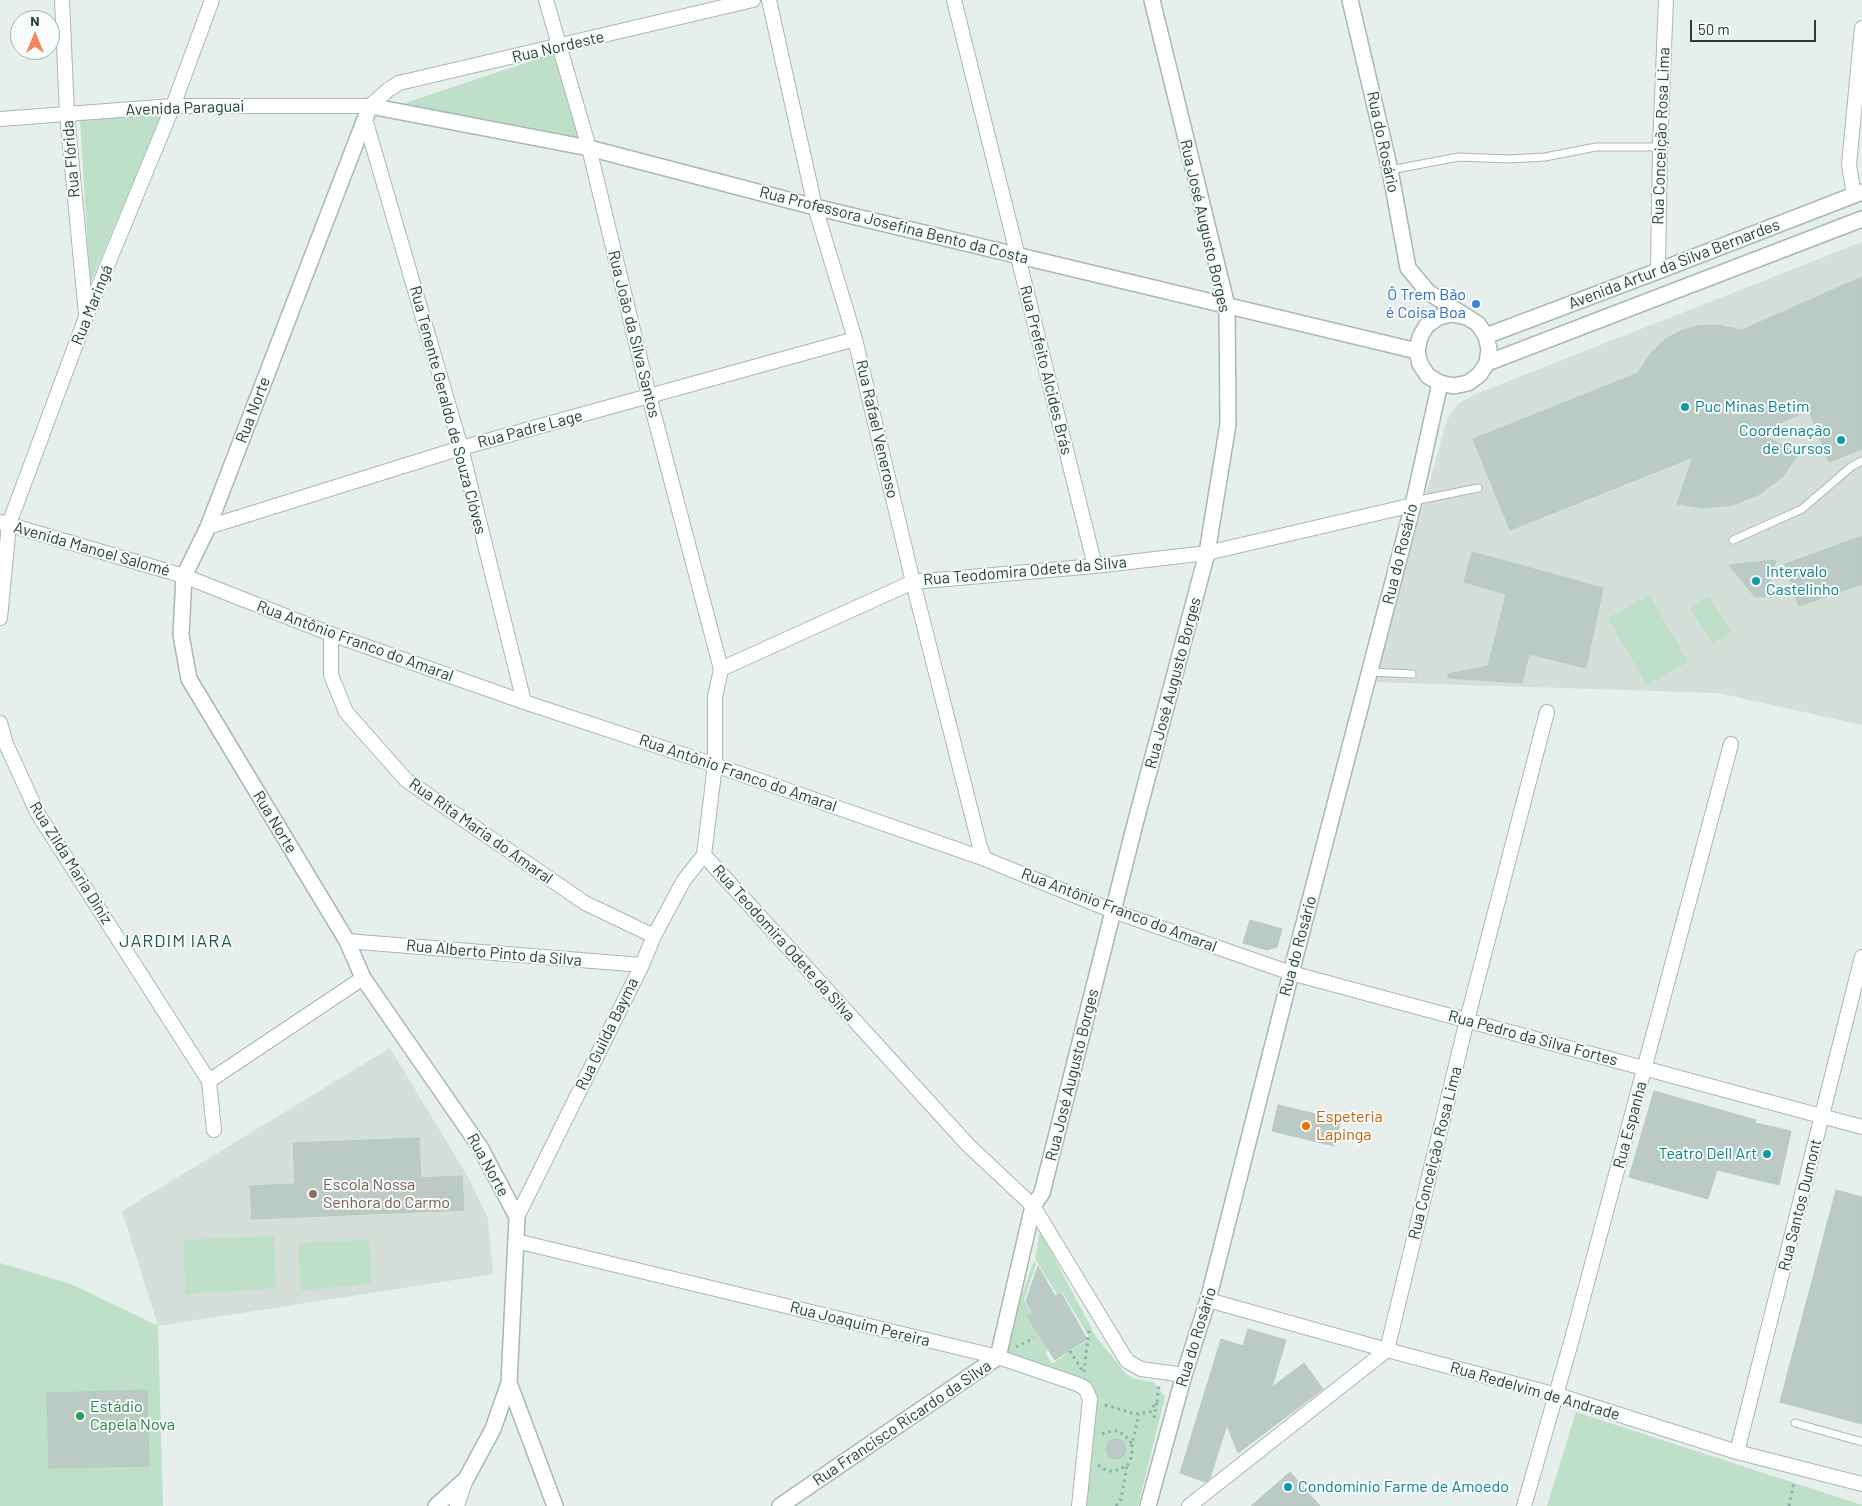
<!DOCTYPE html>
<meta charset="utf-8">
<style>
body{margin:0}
#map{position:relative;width:1862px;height:1506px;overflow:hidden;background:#e6efeb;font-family:Barlow,sans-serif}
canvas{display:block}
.north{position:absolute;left:10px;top:10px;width:50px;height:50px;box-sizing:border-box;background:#f7fbf9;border:1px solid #a3b1ad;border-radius:50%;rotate:0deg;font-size:14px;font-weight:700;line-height:20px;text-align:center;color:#24423a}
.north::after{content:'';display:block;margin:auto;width:18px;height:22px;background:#f4845f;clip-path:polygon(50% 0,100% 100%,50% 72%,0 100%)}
.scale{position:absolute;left:1690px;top:20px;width:126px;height:22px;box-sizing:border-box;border:2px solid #24423a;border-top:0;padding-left:6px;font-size:15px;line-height:18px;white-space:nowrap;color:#24423a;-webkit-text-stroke:4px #f7fbf9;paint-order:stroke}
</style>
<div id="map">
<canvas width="1862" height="1506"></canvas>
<div class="north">N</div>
<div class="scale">50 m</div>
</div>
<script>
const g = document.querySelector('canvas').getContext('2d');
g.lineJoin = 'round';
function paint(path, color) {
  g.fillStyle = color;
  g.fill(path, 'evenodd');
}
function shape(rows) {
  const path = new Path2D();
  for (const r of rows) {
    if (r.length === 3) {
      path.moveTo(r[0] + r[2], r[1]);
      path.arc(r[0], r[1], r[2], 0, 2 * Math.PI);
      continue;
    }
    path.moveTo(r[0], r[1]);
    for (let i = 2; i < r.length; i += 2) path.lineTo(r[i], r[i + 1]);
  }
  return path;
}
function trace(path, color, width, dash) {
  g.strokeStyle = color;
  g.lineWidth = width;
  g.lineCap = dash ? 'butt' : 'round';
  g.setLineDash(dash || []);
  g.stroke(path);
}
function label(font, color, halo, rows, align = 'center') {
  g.font = font + ' Barlow,sans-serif';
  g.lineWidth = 4;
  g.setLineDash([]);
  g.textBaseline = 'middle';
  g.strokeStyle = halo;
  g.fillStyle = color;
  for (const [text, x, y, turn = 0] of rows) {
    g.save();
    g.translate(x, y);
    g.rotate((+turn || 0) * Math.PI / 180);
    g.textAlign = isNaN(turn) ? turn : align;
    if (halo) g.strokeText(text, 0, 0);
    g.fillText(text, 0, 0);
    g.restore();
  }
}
const built = shape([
 [1862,242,1862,725,1718,693,1373,682,1447,420,1458,404,1473,395],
 [390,1048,468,1177,488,1218,493,1274,158,1326,122,1211]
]);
const green = shape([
 [555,53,578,137,402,104],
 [162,114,90,284,80,119],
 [1649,595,1688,662,1647,685,1608,618],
 [1709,596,1732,632,1713,644,1690,608],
 [1040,1231,1095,1335,1126,1374,1135,1379,1154,1382,1165,1397,1138,1506,1085,1506,1092,1393,1081,1377,1000,1355,1034,1261,1036,1264,1024,1300,1031,1312,1025,1316,1048,1350,1045,1352,1052,1364,1090,1338,1062,1292,1057,1294,1035,1259],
 [274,1236,276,1288,185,1294,184,1240],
 [370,1240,371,1284,301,1290,298,1243],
 [0,1263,71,1284,158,1326,163,1506,0,1506],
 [1576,1412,1862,1505,1862,1506,1547,1506]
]);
const building = shape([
 [1862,277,1862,449,1829,462,1809,410,1759,433,1799,454,1782,477,1760,494,1733,505,1705,508,1677,504,1693,457,1510,530,1473,439,1638,373,1651,353,1664,340,1680,331,1698,326,1717,325,1742,330,1862,277],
 [1862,536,1862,584,1799,606,1785,564,1862,536],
 [1472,552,1603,588,1586,668,1529,654,1522,683,1448,678,1448,674,1488,666,1506,594,1464,582,1472,552],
 [1776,560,1765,597,1755,597,1729,565,1776,560],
 [1250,920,1282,929,1277,947,1267,950,1243,943,1250,920],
 [1654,1091,1756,1120,1755,1123,1791,1131,1779,1185,1717,1170,1708,1199,1629,1177,1654,1091],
 [1278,1105,1341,1120,1334,1146,1272,1131,1278,1105],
 [419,1138,421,1178,462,1176,464,1210,252,1219,250,1186,295,1184,293,1143,419,1138],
 [1836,1190,1862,1197,1862,1424,1780,1402,1836,1190],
 [1038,1266,1055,1296,1061,1293,1087,1339,1055,1360,1026,1316,1032,1312,1026,1301,1038,1266],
 [1248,1329,1286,1340,1272,1387,1304,1363,1323,1389,1238,1453,1227,1425,1210,1478,1206,1482,1180,1473,1221,1339,1243,1346,1248,1329],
 [147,1390,149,1466,49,1468,47,1393,147,1390],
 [1116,1449,10],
 [1290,1472,1320,1506,1251,1506,1290,1472]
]);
const path = shape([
 [1016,1347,1034,1338],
 [1070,1351,1082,1370],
 [1084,1372,1089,1330,1090,1331],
 [1105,1405,1136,1414,1150,1412,1157,1401,1159,1385],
 [1154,1418,1157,1401],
 [1102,1434,1112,1431,1118,1431,1129,1439,1132,1445],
 [1098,1465,1107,1471,1114,1471,1127,1466,1132,1456,1132,1445,1139,1414],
 [1116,1506,1121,1499,1127,1466],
 [1789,1506,1794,1482]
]);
const service = shape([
 [1390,170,1459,157,1509,159,1545,157,1596,147,1660,147],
 [1414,501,1478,488],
 [1733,540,1802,509,1852,466,1862,461],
 [1369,672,1412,674],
 [1795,1423,1862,1442]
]);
const minor = shape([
 [62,0,67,114,86,314],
 [546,0,589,148,649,396,721,669],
 [769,0,815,207,855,339,913,582,980,847,985,859],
 [954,0,1095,566],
 [0,119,173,106,370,106,388,90,399,83,753,0],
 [365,119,461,448,524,702],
 [1854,195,1849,165,1862,28],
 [1658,271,1660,147,1666,0],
 [0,522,184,576,331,634,524,702,715,765,985,859,1113,911,1291,973,1862,1127],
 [208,527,461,448,855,339],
 [0,618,9,524,86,317,173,106,212,0],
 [331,634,331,675,346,712,406,780,585,903,654,936],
 [0,723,6,744,38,814,209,1081,214,1130],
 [347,941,642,965],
 [209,1081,363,978],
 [517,1217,642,965,654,936,684,880,704,855],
 [516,1241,998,1357,1077,1384,1085,1388,1090,1399,1079,1506],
 [1208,1300,1387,1350,1557,1395,1737,1452,1862,1484],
 [1184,1375,1141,1369,1127,1361,1033,1206,968,1145,704,855,715,765,715,697,721,669,913,582,1095,566,1207,553,1413,505],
 [1737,1452,1862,957],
 [457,1506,466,1479],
 [1189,1506,1387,1350,1467,1020,1547,712],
 [1524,1506,1572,1339,1731,744]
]);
const tertiary = shape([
 [1350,0,1390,170,1408,268,1428,292,1478,324,1486,336,1489,349,1487,363,1479,375,1468,383,1454,386,1440,383,1428,376,1420,364,1417,351,1420,337,1427,325,1439,317,1452,314,1466,317],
 [1486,336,1658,271,1862,192],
 [1487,363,1862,219],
 [509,1383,555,1506],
 [436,1506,466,1479,493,1429,509,1383,517,1217,480,1147,363,978,347,941,189,679,181,635,184,576,208,527,370,106,589,148,815,207,1417,351],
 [780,1506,998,1357,1033,1206,1042,1193,1135,824,1207,553,1228,424,1227,306,1152,0],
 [1148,1506,1184,1375,1208,1300,1291,973,1413,505,1440,383]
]);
const markers = [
 [1476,304,5,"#3f7fe0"],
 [1685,407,5,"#0f9aa8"],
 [1841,440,5,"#0f9aa8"],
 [1756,581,5,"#0f9aa8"],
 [1306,1126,5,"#e8710a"],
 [1767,1154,5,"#0f9aa8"],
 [313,1194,5,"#8d6e63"],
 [80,1416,5,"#2e9e5b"],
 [1288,1487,5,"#0f9aa8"]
];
const streetNames = [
 ["Rua Nordeste",558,47,-13],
 ["Avenida Paraguai",185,108,-2],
 ["Rua Conceição Rosa Lima",1661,136,-88],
 ["Rua do Rosário",1383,142,78],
 ["Rua Flórida",71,159,-95],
 ["Rua Professora Josefina Bento da Costa",894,225,14],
 ["Rua José Augusto Borges",1205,226,77],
 ["Avenida Artur da Silva Bernardes",1674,264,-21],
 ["Rua Maringá",92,305,-68],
 ["Rua João da Silva Santos",634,334,76],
 ["Rua Prefeito Alcides Brás",1046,370,76],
 ["Rua Norte",253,410,-69],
 ["Rua Tenente Geraldo de Souza Clóves",448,410,75],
 ["Rua Padre Lage",530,429,-15],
 ["Rua Rafael Veneroso",877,429,77],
 ["Avenida Manoel Salomé",92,549,16],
 ["Rua do Rosário",1400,554,-76],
 ["Rua Teodomira Odete da Silva",1025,571,-5],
 ["Rua Antônio Franco do Amaral",355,641,20],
 ["Rua José Augusto Borges",1173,683,-75],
 ["Rua Antônio Franco do Amaral",738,773,19],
 ["Rua Norte",275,822,59],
 ["Rua Rita Maria do Amaral",481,831,35],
 ["Rua Zilda Maria Diniz",71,863,58],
 ["Rua Antônio Franco do Amaral",1119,910,21],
 ["Rua Teodomira Odete da Silva",784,943,48],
 ["Rua do Rosário",1298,946,-75],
 ["Rua Alberto Pinto da Silva",494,953,5],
 ["Rua Guilda Bayma",607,1034,-64],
 ["Rua Pedro da Silva Fortes",1533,1038,15],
 ["Rua José Augusto Borges",1072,1075,-76],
 ["Rua Espanha",1630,1125,-75],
 ["Rua Conceição Rosa Lima",1435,1153,-76],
 ["Rua Norte",488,1165,61],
 ["Rua Santos Dumont",1800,1205,-76],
 ["Rua Joaquim Pereira",860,1324,14],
 ["Rua do Rosário",1196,1337,-73],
 ["Rua Redelvim de Andrade",1535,1391,16],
 ["Rua Francisco Ricardo da Silva",902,1423,-34]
];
const shopNames = [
 ["Ô Trem Bão",1466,295],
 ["é Coisa Boa",1466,313]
];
const cultureNames = [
 ["Puc Minas Betim",1695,407],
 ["Coordenação",1831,431,"right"],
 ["de Cursos",1831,449,"right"],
 ["Intervalo",1766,572],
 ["Castelinho",1766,590],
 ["Teatro Dell Art",1757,1154,"right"],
 ["Condomínio Farme de Amoedo",1298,1487]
];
const foodNames = [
 ["Espeteria",1316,1117],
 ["Lapinga",1316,1135]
];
const educationNames = [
 ["Escola Nossa",323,1185],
 ["Senhora do Carmo",323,1203]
];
const leisureNames = [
 ["Estádio",90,1407],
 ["Capela Nova",90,1425]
];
const neighbourhoodNames = [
 ["JARDIM IARA",176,941]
];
paint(built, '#d4dfda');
paint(green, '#bfe0c8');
paint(building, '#bbcac4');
trace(building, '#b8c9c2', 1);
trace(service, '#a8b8b2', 9);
trace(minor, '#a8b8b2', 16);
trace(tertiary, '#a8b8b2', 18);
trace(path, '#86b3a5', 3, [2.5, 4]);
trace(service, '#fff', 7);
trace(minor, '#fff', 14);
trace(tertiary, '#fff', 15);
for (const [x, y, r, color] of markers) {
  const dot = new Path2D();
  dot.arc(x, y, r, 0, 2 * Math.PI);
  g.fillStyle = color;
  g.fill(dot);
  trace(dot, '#f7fbf9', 2);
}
label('16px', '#24423a', '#f7fbf9', streetNames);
label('16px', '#366cbe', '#f7fbf9', shopNames, 'right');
label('16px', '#0d838f', '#f7fbf9', cultureNames, 'left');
label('16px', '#c56008', '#f7fbf9', foodNames, 'left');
label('16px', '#785e54', '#f7fbf9', educationNames, 'left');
label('16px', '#27864d', '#f7fbf9', leisureNames, 'left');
g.letterSpacing = '1px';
label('18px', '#1f5548', '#f7fbf9', neighbourhoodNames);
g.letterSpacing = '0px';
</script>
